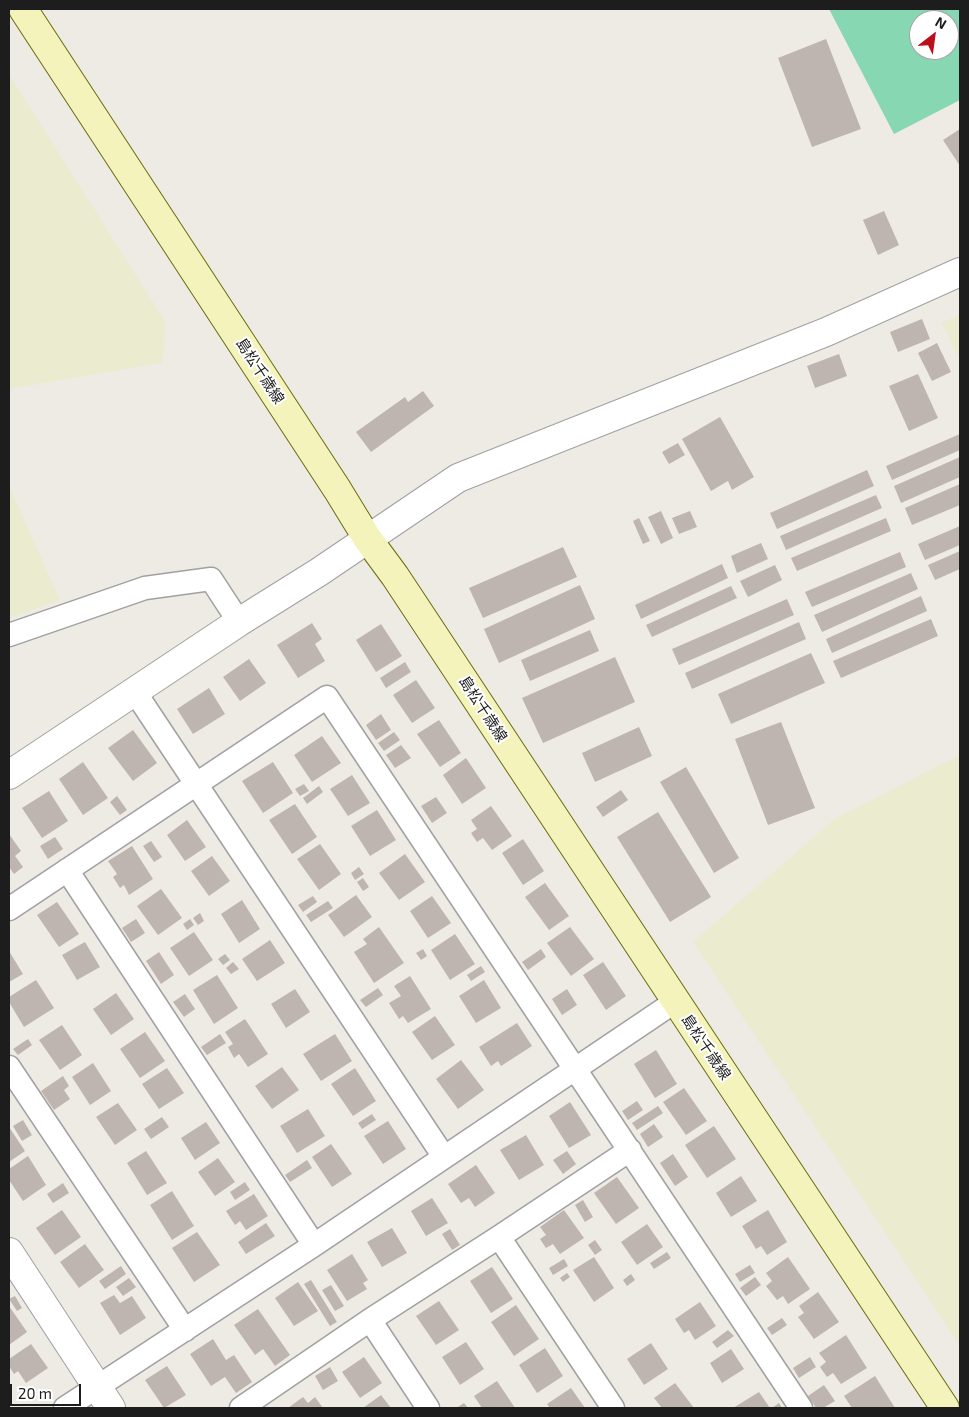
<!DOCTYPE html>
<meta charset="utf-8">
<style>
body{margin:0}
#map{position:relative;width:969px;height:1417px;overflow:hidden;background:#eeeae4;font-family:"Exo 2",sans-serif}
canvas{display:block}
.frame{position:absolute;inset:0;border:10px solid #1d1d1d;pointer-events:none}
.north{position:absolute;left:909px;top:10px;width:50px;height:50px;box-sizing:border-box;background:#fff;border:1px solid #a5a5a5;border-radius:50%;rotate:30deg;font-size:14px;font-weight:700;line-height:20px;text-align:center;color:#1d1d1d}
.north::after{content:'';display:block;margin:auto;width:18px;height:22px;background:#bb0f1c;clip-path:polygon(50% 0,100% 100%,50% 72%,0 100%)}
.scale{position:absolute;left:10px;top:1384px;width:71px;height:22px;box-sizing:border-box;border:2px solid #1d1d1d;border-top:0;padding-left:6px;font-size:15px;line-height:18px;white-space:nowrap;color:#1d1d1d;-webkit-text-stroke:4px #fff;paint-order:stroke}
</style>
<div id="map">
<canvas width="969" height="1417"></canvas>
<div class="frame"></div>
<div class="north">N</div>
<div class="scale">20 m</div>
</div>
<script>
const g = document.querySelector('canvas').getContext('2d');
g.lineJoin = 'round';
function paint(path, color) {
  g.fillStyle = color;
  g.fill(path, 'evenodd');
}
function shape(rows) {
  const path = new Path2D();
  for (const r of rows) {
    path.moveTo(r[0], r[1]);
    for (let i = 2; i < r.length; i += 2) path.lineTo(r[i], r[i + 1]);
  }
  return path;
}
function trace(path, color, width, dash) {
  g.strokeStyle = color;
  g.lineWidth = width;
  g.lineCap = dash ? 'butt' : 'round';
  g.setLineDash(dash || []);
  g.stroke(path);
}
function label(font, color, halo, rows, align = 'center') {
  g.font = font + ' "Exo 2","Noto Sans JP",sans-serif';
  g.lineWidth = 4;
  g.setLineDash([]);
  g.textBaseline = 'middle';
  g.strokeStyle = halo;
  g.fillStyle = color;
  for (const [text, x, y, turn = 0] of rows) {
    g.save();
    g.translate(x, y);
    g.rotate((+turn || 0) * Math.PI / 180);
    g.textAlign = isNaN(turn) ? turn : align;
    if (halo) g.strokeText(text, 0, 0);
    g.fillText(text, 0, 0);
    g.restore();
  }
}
const farmland = shape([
 [9,74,166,323,162,363,9,389],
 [960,315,960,358,941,323],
 [9,486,60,600,9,618],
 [960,755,960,1346,693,942,836,818]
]);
const pitch = shape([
 [829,9,960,9,960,100,894,134],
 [919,20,949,20,949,50,919,50]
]);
const building = shape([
 [826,39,861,129,812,147,778,58],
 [960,129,960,166,943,140],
 [884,211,899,245,878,255,863,220],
 [922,319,930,339,898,352,890,332],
 [937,343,951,372,932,381,918,353],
 [839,354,847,376,815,388,807,366],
 [918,374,938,418,909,431,889,386],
 [423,391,434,406,371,452,356,432,405,397,408,402],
 [720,417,754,477,732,490,728,481,711,491,682,439],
 [960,434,960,450,892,480,886,466],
 [678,443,685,455,669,464,662,452],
 [960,457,960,477,901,503,894,486],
 [867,470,874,486,777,529,770,513],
 [960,484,960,505,912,525,905,508],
 [876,495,882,508,786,550,780,536],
 [661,511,673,538,661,544,648,517],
 [690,511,697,527,679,534,672,518],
 [639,518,650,541,643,544,633,521],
 [886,518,891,531,797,571,791,558],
 [960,526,960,545,925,560,918,544],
 [761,543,768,559,737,573,731,556],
 [563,547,577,577,483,618,469,588],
 [960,551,960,569,935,580,928,565],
 [900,552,906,567,812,607,805,592],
 [722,564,728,578,641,619,635,605],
 [775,565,782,580,748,597,740,581],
 [911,573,918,589,822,632,814,615],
 [580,585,595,619,499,663,484,629],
 [731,586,737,598,652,637,646,625],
 [921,596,927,611,832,653,826,639],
 [787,599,794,615,679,665,672,649],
 [931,619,938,636,841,678,833,661],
 [799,622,806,639,692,689,685,673],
 [312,623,322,639,315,644,325,661,298,678,277,645],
 [381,624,402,656,376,672,356,640],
 [590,630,599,651,530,681,521,660],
 [811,653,825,683,731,724,718,694],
 [615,657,635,702,543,743,522,698],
 [249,659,266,683,240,701,223,677],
 [405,662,411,672,386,688,380,678],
 [416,680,435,708,412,723,393,695],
 [209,688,225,714,193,734,177,709],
 [381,714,391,730,376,740,366,725],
 [439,720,461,753,440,767,417,734],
 [781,722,815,808,768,825,735,739],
 [639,727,652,756,595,782,582,753],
 [133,730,157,763,133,781,108,748],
 [394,732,400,740,384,751,378,743],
 [322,736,341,763,312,782,294,755],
 [401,745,411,758,395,768,386,755],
 [466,758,486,788,462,804,443,775],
 [83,762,108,798,83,815,59,779],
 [273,762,293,793,263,813,242,781],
 [686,767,739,858,714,873,660,782],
 [352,775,370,803,348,816,330,789],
 [304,784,309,791,300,796,295,789],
 [319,786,323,792,307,804,303,798],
 [621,790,628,800,603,817,596,807],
 [49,791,68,821,42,838,22,808],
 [117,796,127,810,120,815,110,802],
 [436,797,447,813,432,823,421,806],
 [295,804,317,837,292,854,269,820],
 [491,806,512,836,492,850,483,838,477,842,471,833,477,829,471,820],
 [377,810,396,840,370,856,351,826],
 [658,812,711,897,670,922,617,837],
 [187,820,206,847,185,861,167,835],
 [9,834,21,851,15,856,23,867,14,874,9,867],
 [55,837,63,849,48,859,40,846],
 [523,839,544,871,523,885,502,853],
 [151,841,162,857,154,862,143,846],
 [320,844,341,874,319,890,297,859],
 [132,846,153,879,129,895,124,885,120,888,113,877,117,874,108,861],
 [405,854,425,882,399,900,379,873],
 [212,856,230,881,209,896,191,871],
 [359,867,364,874,355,880,351,873],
 [363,878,369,887,363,891,357,882],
 [545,883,569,916,549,930,525,897],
 [161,889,182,918,158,935,137,906],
 [356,895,372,917,344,937,328,915],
 [313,896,317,902,303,912,298,905],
 [432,896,451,923,428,938,410,911],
 [242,900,260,929,239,943,221,914],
 [328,901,333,908,311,922,306,915],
 [57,902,79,934,59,947,37,915],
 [200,913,204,921,198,925,193,918],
 [136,919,145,933,131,942,122,928],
 [190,919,194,925,187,930,183,924],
 [379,927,404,963,374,983,354,952,367,944,363,939],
 [570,927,594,959,571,976,547,943],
 [194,932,213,960,189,976,170,948],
 [455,934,475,964,450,980,431,950],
 [270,940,285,963,257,981,242,959],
 [85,942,100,967,77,980,62,955],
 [423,949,427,956,421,960,416,953],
 [541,949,546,957,528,970,522,962],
 [9,951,23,974,9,982],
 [159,952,174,975,161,984,146,961],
 [225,954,230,960,223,965,218,959],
 [233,962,239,969,231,974,226,968],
 [603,962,626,996,606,1010,583,975],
 [481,966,485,972,471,981,467,975],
 [217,975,238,1008,214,1024,193,990],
 [410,976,431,1009,408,1023,403,1016,399,1019,389,1003,401,996,394,986],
 [36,980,54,1008,24,1027,9,1002,9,997],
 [484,980,501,1008,476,1023,459,996],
 [378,988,383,995,366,1007,360,1000],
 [295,989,310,1012,286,1028,271,1004],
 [567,989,577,1005,562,1015,552,999],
 [116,993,134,1019,111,1035,93,1009],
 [185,994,195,1009,184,1017,173,1002],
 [435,1016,455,1045,432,1060,412,1032],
 [245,1019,268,1054,248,1067,239,1054,234,1058,228,1047,233,1044,225,1032],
 [517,1023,532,1046,501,1066,498,1061,491,1066,479,1047],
 [62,1025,82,1055,60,1070,39,1040],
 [145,1032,165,1061,140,1078,120,1049],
 [220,1034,226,1043,207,1055,201,1047],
 [335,1034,352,1061,321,1081,303,1054],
 [28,1039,32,1045,18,1055,13,1049],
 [656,1050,677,1084,655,1098,634,1064],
 [461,1060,484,1090,458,1109,436,1079],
 [93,1063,111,1091,90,1105,72,1077],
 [282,1067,299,1090,272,1109,255,1086],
 [167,1068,184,1093,159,1109,142,1084],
 [355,1068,376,1101,353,1116,331,1084],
 [63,1076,69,1086,64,1090,70,1099,54,1110,41,1091],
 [684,1088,707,1121,686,1135,663,1102],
 [637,1101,643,1110,628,1120,622,1111],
 [570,1102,591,1135,569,1148,549,1116],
 [118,1103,137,1130,115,1145,96,1117],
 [658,1106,663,1113,637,1130,632,1123],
 [308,1109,325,1136,297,1153,280,1126],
 [372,1114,376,1120,362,1129,358,1123],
 [162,1117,169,1127,151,1139,144,1129],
 [23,1120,32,1135,22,1141,13,1126],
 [388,1121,406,1149,383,1164,364,1136],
 [206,1122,220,1143,195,1160,181,1138],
 [654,1124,663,1137,648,1147,640,1134],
 [714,1126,736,1159,707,1178,685,1145],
 [9,1127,25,1151,9,1162],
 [526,1135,544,1165,519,1180,500,1150],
 [331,1144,352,1174,332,1187,312,1157],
 [146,1151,167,1183,147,1195,127,1163],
 [567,1151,576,1164,563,1174,553,1160],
 [673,1154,688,1177,675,1186,660,1163],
 [28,1156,46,1185,23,1201,9,1180,9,1169],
 [218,1158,235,1182,215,1196,198,1172],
 [307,1160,312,1168,290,1182,285,1175],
 [476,1165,495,1193,475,1207,469,1198,461,1203,448,1184],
 [741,1176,757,1201,731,1217,716,1193],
 [617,1177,639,1208,616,1224,594,1193],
 [245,1182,250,1190,235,1200,230,1192],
 [63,1183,69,1193,53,1203,47,1194],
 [172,1191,194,1226,172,1240,150,1205],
 [254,1194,268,1216,246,1230,240,1221,235,1225,226,1211],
 [432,1198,448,1223,426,1236,411,1211],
 [583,1200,593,1217,585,1222,575,1205],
 [62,1210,81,1237,55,1255,36,1228],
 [564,1210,584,1238,560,1254,553,1244,546,1248,540,1239,546,1235,540,1227],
 [768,1210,787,1242,767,1255,761,1246,756,1249,742,1226],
 [266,1223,275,1236,246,1254,238,1242],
 [647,1224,663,1247,637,1265,621,1242],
 [392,1228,407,1253,382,1267,367,1242],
 [450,1229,460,1245,452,1250,442,1234],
 [197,1232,220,1265,194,1282,172,1248],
 [595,1240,602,1250,595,1255,588,1245],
 [85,1244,104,1270,79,1288,60,1262],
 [667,1252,671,1258,654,1269,650,1263],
 [352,1254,368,1280,363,1283,367,1289,347,1301,327,1270],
 [594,1257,614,1288,594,1302,573,1270],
 [788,1257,810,1289,788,1304,783,1296,777,1300,766,1286,772,1281,766,1273],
 [564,1259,568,1266,553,1275,549,1268],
 [750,1265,755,1273,740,1282,735,1274],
 [121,1266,126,1274,105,1289,99,1281],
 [492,1267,513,1299,491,1313,470,1281],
 [567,1273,570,1277,563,1282,560,1278],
 [631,1274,635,1280,627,1286,623,1280],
 [755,1277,761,1285,746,1296,740,1288],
 [129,1278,136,1287,123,1296,116,1287],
 [311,1280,337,1322,330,1326,304,1284],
 [298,1282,318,1311,294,1326,275,1298],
 [331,1285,344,1306,335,1311,322,1290],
 [818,1292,839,1322,814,1339,798,1317,804,1313,799,1306],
 [114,1295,120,1303,132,1296,146,1318,120,1335,100,1303],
 [15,1296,22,1308,17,1311,9,1299],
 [439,1301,459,1330,436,1345,416,1316],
 [700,1302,716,1326,695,1340,689,1330,684,1333,675,1319],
 [516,1305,539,1339,514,1356,491,1322],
 [9,1306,27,1332,9,1345],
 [258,1309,290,1355,275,1366,263,1349,255,1355,234,1325],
 [782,1318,787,1325,772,1335,767,1328],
 [728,1330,734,1336,717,1348,712,1342],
 [846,1335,867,1368,841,1384,833,1373,827,1377,820,1367,826,1362,819,1353],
 [213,1339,226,1360,234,1355,252,1382,236,1393,225,1377,211,1386,190,1354],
 [466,1342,484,1369,460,1385,442,1357],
 [651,1343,668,1369,644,1385,627,1359],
 [31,1344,48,1368,26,1383,18,1371,14,1374,9,1366,9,1359],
 [545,1348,563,1376,537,1393,519,1365],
 [731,1349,744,1369,722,1383,710,1363],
 [364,1357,382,1383,360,1398,342,1372],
 [810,1357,816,1367,799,1378,793,1368],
 [167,1366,186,1395,164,1408,145,1380],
 [330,1367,338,1381,323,1390,315,1376],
 [875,1376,895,1408,852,1408,844,1396],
 [497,1381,515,1408,482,1408,474,1396],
 [675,1383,694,1408,662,1408,654,1398],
 [824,1385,835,1401,823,1408,816,1408,808,1396],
 [571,1388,585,1408,550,1408,547,1404],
 [759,1392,770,1408,733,1408],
 [381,1395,391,1408,363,1408],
 [303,1397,308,1403,315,1397,323,1408,288,1408],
 [464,1403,468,1408,456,1408],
 [779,1403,782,1408,772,1408]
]);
const minor = shape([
 [9,635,145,588,211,579,239,622],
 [135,692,444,1157],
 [67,870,314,1245],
 [9,909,327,697,801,1408],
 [9,1067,185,1330],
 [499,1237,613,1408],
 [370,1320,428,1408],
 [65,1408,314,1245,676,1001],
 [241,1408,370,1320,499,1237,630,1150]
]);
const tertiary = shape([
 [9,775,239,622,319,572,458,478,826,332,960,272],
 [9,1252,111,1408]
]);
const secondary = shape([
 [23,9,337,489,367,538,395,576,945,1408]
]);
const streetNames = [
 ["島松千歳線",260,371,57],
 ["島松千歳線",483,709,57],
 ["島松千歳線",706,1047,56]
];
paint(farmland, '#ebebd0');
paint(pitch, '#87d7b2');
paint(building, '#beb5b1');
trace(minor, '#a1a1a1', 25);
trace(tertiary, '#a1a1a1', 30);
trace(secondary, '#696c0d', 30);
trace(minor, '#fff', 22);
trace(tertiary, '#fff', 28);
trace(secondary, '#f4f3bb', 28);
label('15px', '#1d1d1d', '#fff', streetNames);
</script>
